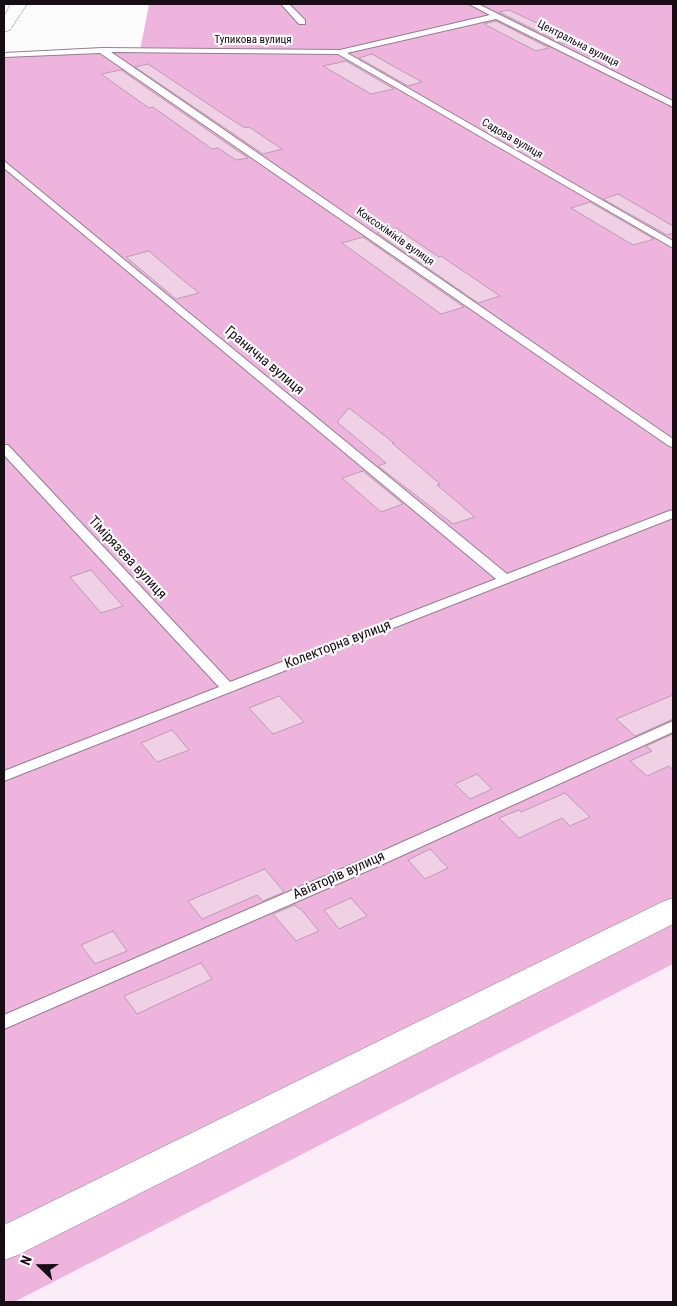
<!DOCTYPE html>
<meta charset="utf-8">
<style>
body{margin:0}
#map{position:relative;width:677px;height:1306px;overflow:hidden;background:#fbfbfb;font-family:"Roboto Condensed",sans-serif}
canvas{display:block}
.frame{position:absolute;inset:0;border:5px solid #170d15;pointer-events:none}
.north{position:absolute;left:15px;top:1241px;width:50px;height:50px;-webkit-text-stroke:4px #fbfbfb;paint-order:stroke;rotate:292deg;font-size:14px;font-weight:700;line-height:20px;text-align:center;color:#170d15}
.north::after{content:'';display:block;margin:auto;width:18px;height:22px;background:#170d15;clip-path:polygon(50% 0,100% 100%,50% 72%,0 100%)}
</style>
<div id="map">
<canvas width="677" height="1306"></canvas>
<div class="frame"></div>
<div class="north">N</div>
</div>
<script>
const g = document.querySelector('canvas').getContext('2d');
g.lineJoin = 'round';
function paint(path, color) {
  g.fillStyle = color;
  g.fill(path, 'evenodd');
}
function shape(rows) {
  const path = new Path2D();
  for (const r of rows) {
    path.moveTo(r[0], r[1]);
    for (let i = 2; i < r.length; i += 2) path.lineTo(r[i], r[i + 1]);
  }
  return path;
}
function trace(path, color, width, dash) {
  g.strokeStyle = color;
  g.lineWidth = width;
  g.lineCap = dash ? 'butt' : 'round';
  g.setLineDash(dash || []);
  g.stroke(path);
}
function label(font, color, halo, rows, align = 'center') {
  g.font = font + ' "Roboto Condensed",sans-serif';
  g.lineWidth = 4.5;
  g.setLineDash([]);
  g.textBaseline = 'middle';
  g.strokeStyle = halo;
  g.fillStyle = color;
  for (const [text, x, y, turn = 0] of rows) {
    g.save();
    g.translate(x, y);
    g.rotate((+turn || 0) * Math.PI / 180);
    g.textAlign = isNaN(turn) ? turn : align;
    if (halo) g.strokeText(text, 0, 0);
    g.fillText(text, 0, 0);
    g.restore();
  }
}
const built = shape([
 [673,964,673,1302,14,1302]
]);
const green = shape([
 [149,4,673,4,673,964,14,1302,4,1302,4,55,140,51]
]);
const building = shape([
 [509,10,539,24,542,24,577,41,563,44,499,12,509,10],
 [496,21,549,48,536,51,484,24,496,21],
 [372,54,393,66,422,82,408,86,359,58,372,54],
 [346,61,394,89,371,94,323,66,346,61],
 [148,64,226,116,245,128,249,127,282,149,263,154,135,67,148,64],
 [121,70,248,158,236,160,218,148,212,149,153,107,149,108,101,74,121,70],
 [618,194,673,226,673,233,667,235,603,199,618,194],
 [590,202,654,239,633,245,571,208,590,202],
 [396,228,439,257,441,256,500,296,478,303,377,233,396,228],
 [363,237,464,307,441,314,342,243,363,237],
 [149,251,178,276,199,293,176,299,126,257,149,251],
 [349,408,394,443,392,443,440,484,437,485,475,517,453,524,378,466,386,463,337,422,349,408],
 [363,471,403,504,381,512,342,478,363,471],
 [91,570,123,606,101,613,70,577,91,570],
 [673,695,673,719,635,736,616,719,673,695],
 [279,696,304,722,273,734,249,708,279,696],
 [172,730,189,750,157,762,141,743,172,730],
 [673,734,673,770,669,766,647,776,630,761,652,751,646,746,673,734],
 [477,774,492,789,470,799,455,784,477,774],
 [565,793,590,817,570,826,562,818,519,838,499,818,519,810,521,812,565,793],
 [430,849,448,868,425,879,408,860,430,849],
 [265,869,284,892,263,901,257,895,202,919,188,901,265,869],
 [351,898,367,916,339,929,324,910,351,898],
 [295,905,299,909,300,908,319,931,296,941,273,914,295,905],
 [113,931,127,951,95,964,81,945,113,931],
 [201,963,212,979,137,1014,124,996,201,963]
]);
const service = shape([
 [281,4,289,4,305,20,305,24,299,24,281,4],
 [469,4,478,4,673,101,673,107,496,19,347,53,673,241,673,248,338,54,111,52,673,439,673,447,669,446,100,53,4,57,4,53,102,48,340,50,490,15,469,4],
 [4,161,507,574,669,511,673,510,673,518,4,781,4,771,219,687,4,455,4,445,8,445,230,682,496,579,4,168,4,161],
 [673,721,673,732,381,865,4,1029,4,1015,369,857,673,721]
]);
const minor = shape([
 [11,4,27,4,10,30,4,32,4,16,11,4],
 [673,898,673,924,18,1255,4,1260,4,1225,662,902,673,898]
]);
const farStreetnames = [
 ["Тупикова вулиця",253,40],
 ["Центральна вулиця",578,44,27],
 ["Садова вулиця",512,139,30],
 ["Коксохіміків вулиця",395,237,35]
];
const streetNames = [
 ["Гранична вулиця",264,361,40],
 ["Тімірязєва вулиця",127,558,47],
 ["Колекторна вулиця",338,645,-21],
 ["Авіаторів вулиця",339,876,-24]
];
paint(built, '#fcecf7');
paint(green, '#efb4de');
paint(building, '#efd0e5');
trace(building, '#ba9db2', 1);
trace(service, '#987c90', 2);
trace(minor, '#987c90', 1);
paint(service, '#fff');
paint(minor, '#fff');
label('11px', '#170d15', '#fbfbfb', farStreetnames);
label('14px', '#170d15', '#fbfbfb', streetNames);
</script>
